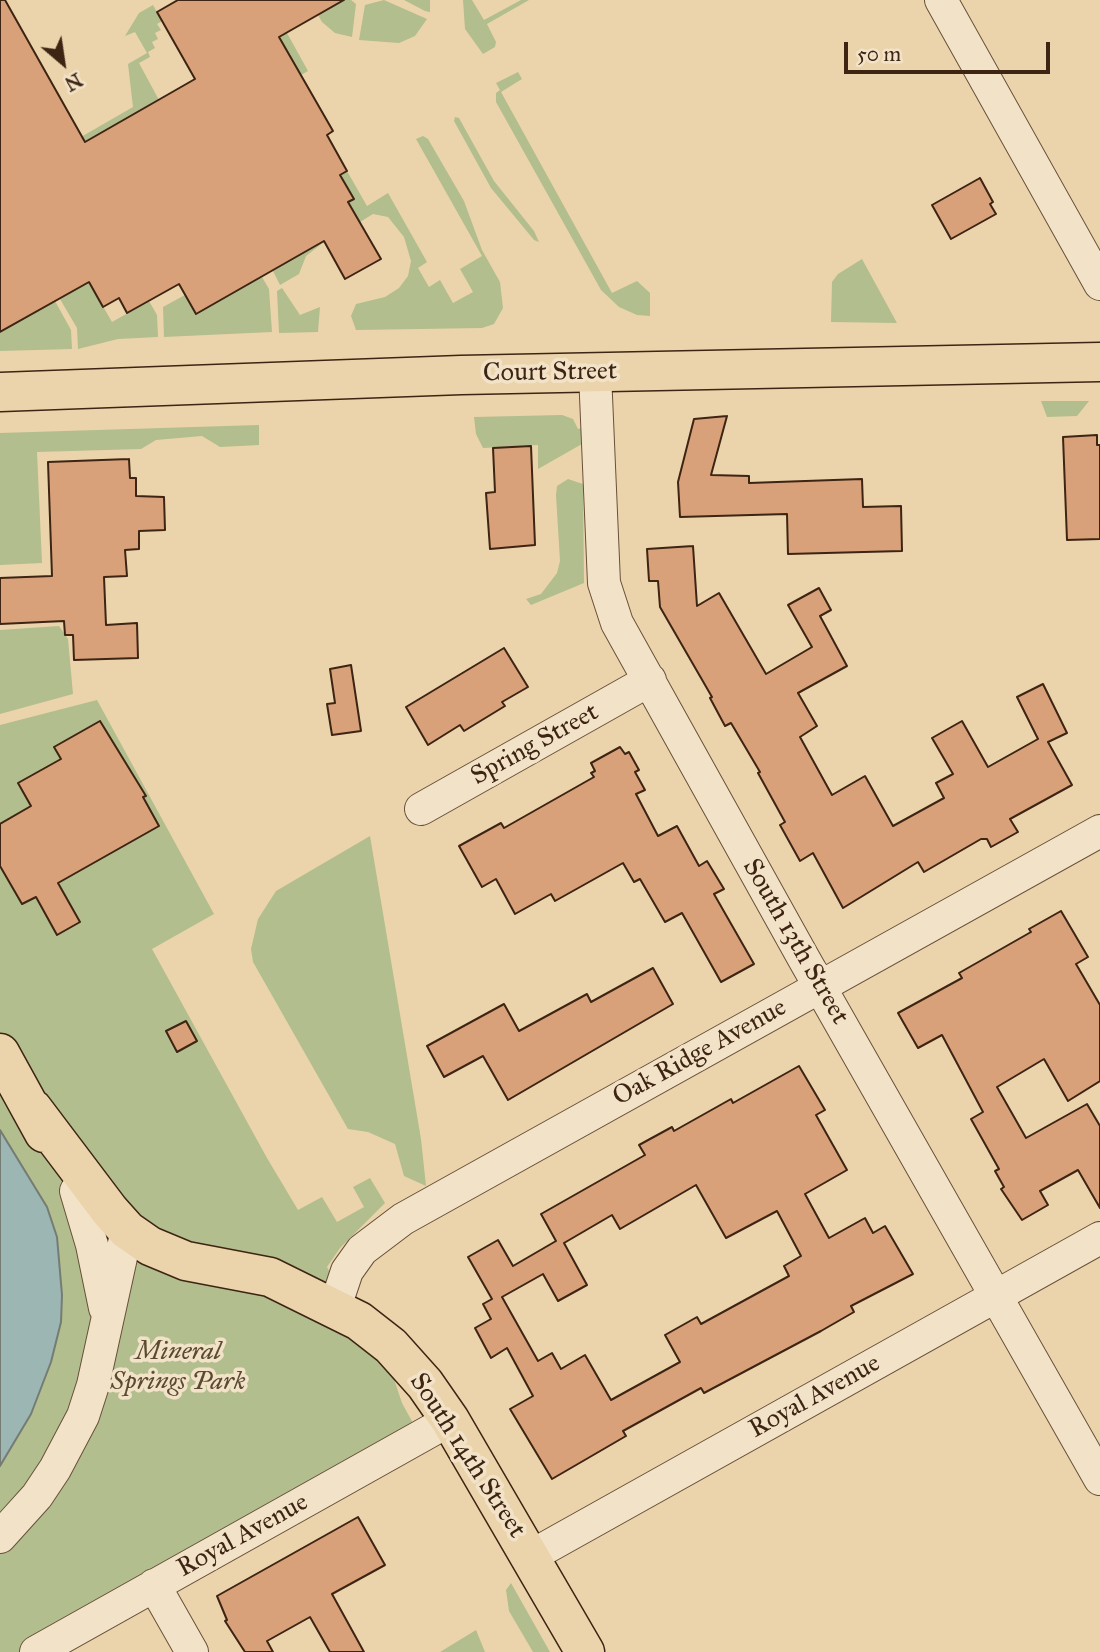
<!DOCTYPE html>
<style>
body{margin:0}
#map{position:relative;width:1100px;height:1652px;overflow:hidden;background:#ebd4ab;font-family:"IM FELL Great Primer",serif}
canvas{display:block}
.north{position:absolute;left:28px;top:28px;width:70px;height:70px;-webkit-text-stroke:5px #f2e3c8;paint-order:stroke;rotate:151deg;font-size:19px;font-weight:700;line-height:28px;text-align:center;color:#3d2413}
.north::after{content:'';display:block;margin:auto;width:24px;height:32px;background:#3d2413;clip-path:polygon(50% 0,100% 100%,50% 72%,0 100%)}
.scale{position:absolute;left:844px;top:42px;width:206px;height:32px;box-sizing:border-box;border:4px solid #3d2413;border-top:0;padding-left:9px;font-size:21px;line-height:24px;white-space:nowrap;color:#3d2413;-webkit-text-stroke:5px #f2e3c8;paint-order:stroke}
</style>
<div id="map">
<canvas width="1100" height="1652"></canvas>
<div class="north">N</div>
<div class="scale">50 m</div>
</div>
<script>
const g = document.querySelector('canvas').getContext('2d');
g.lineJoin = 'round';
function paint(path, color) {
  g.fillStyle = color;
  g.fill(path, 'evenodd');
}
function shape(rows) {
  const path = new Path2D();
  for (const r of rows) {
    path.moveTo(r[0], r[1]);
    for (let i = 2; i < r.length; i += 2) path.lineTo(r[i], r[i + 1]);
  }
  return path;
}
function trace(path, color, width, dash) {
  g.strokeStyle = color;
  g.lineWidth = width;
  g.lineCap = dash ? 'butt' : 'round';
  g.setLineDash(dash || []);
  g.stroke(path);
}
function label(font, color, halo, rows, align = 'center') {
  g.font = font + ' "IM FELL Great Primer",serif';
  g.lineWidth = 7;
  g.setLineDash([]);
  g.textBaseline = 'middle';
  g.strokeStyle = halo;
  g.fillStyle = color;
  for (const [text, x, y, turn = 0] of rows) {
    g.save();
    g.translate(x, y);
    g.rotate((+turn || 0) * Math.PI / 180);
    g.textAlign = isNaN(turn) ? turn : align;
    if (halo) g.strokeText(text, 0, 0);
    g.fillText(text, 0, 0);
    g.restore();
  }
}
const green = shape([
 [324,0,351,0,356,4,352,37,335,33,322,22,318,15,329,8],
 [384,0,427,19,415,36,399,43,359,40,365,5],
 [404,0,430,0,430,12,425,11],
 [463,0,472,0,484,20,521,0,529,0,487,24,496,42,495,47,483,54,465,29],
 [153,5,162,21,157,24,161,30,155,33,158,39,152,42,155,48,148,52,150,57,139,63,159,100,77,147,74,141,133,107,128,64,147,53,135,32,125,36,139,13],
 [287,33,308,71,294,79,298,70,279,37],
 [518,72,522,79,501,92,612,293,637,281,650,293,650,316,637,315,619,307,601,290,496,102,496,93,500,90,496,83],
 [455,117,459,118,494,181,534,231,539,242,534,240,491,188,454,121],
 [423,136,428,139,464,201,482,250,500,282,503,308,494,324,482,328,356,330,351,316,356,304,385,297,399,288,408,276,411,261,404,237,388,217,373,214,360,222,348,202,354,199,340,175,347,171,367,206,388,193,427,262,418,268,429,287,440,280,453,303,473,292,460,269,482,256,416,139],
 [317,229,324,242,306,256,299,274,280,285,273,271,299,255],
 [862,259,897,323,831,322,832,282,838,274],
 [262,277,269,289,272,332,164,337,163,307,185,295,196,313],
 [89,282,112,322,149,301,157,315,158,337,118,339,78,349,77,328,60,299],
 [282,288,300,315,320,307,318,332,279,333,277,291],
 [55,301,71,330,72,349,0,351,0,332],
 [1041,401,1089,401,1077,416,1047,417],
 [562,415,573,419,578,429,582,428,582,444,538,469,538,445,483,448,476,434,474,417],
 [259,425,259,445,220,447,202,436,156,440,141,449,37,452,42,563,0,565,0,433],
 [568,479,583,484,584,583,531,605,526,599,541,594,557,573,560,561,556,495,557,486],
 [59,626,68,639,73,694,0,714,0,630],
 [97,700,214,914,152,949,267,1158,298,1210,322,1197,337,1222,364,1207,353,1187,370,1178,385,1203,340,1248,327,1267,377,1358,394,1379,402,1403,420,1436,34,1652,0,1652,0,725],
 [370,836,421,1139,426,1186,404,1176,395,1144,368,1132,348,1129,253,962,251,949,258,919,276,891],
 [511,1583,550,1652,533,1652,509,1611,506,1590],
 [476,1630,485,1652,440,1652]
]);
const water = shape([
 [0,1130,47,1207,57,1237,62,1295,61,1322,51,1362,31,1414,0,1466,0,1130]
]);
const building = shape([
 [0,0,5,0,85,142,195,79,157,12,178,0,344,0,279,37,333,131,327,135,347,171,340,175,354,199,348,202,381,259,345,279,324,241,196,314,179,284,127,313,119,298,103,307,89,282,0,332,0,0],
 [980,178,993,202,990,204,996,214,951,239,932,205,980,178],
 [727,416,711,475,749,476,749,483,862,479,863,507,901,506,902,551,788,554,787,514,680,517,678,482,694,419,727,416],
 [1097,435,1097,445,1100,445,1100,539,1067,540,1063,437,1097,435],
 [531,446,535,545,490,549,486,493,495,492,493,448,531,446],
 [129,459,130,478,136,478,136,496,164,497,165,530,139,531,139,549,125,550,127,576,104,577,106,625,137,623,138,658,74,660,73,635,65,635,64,621,0,624,0,578,52,576,48,462,129,459],
 [693,546,697,606,719,593,766,674,812,647,788,605,819,588,831,610,820,616,847,666,798,693,817,726,800,737,832,795,865,776,893,826,944,798,936,783,953,774,932,738,962,721,988,767,1038,739,1017,697,1043,684,1067,733,1048,742,1072,785,1010,819,1018,832,991,847,987,839,981,839,924,872,918,862,843,908,813,853,800,861,780,825,785,822,758,773,760,772,731,723,725,726,710,698,712,697,660,607,658,581,649,581,647,549,693,546],
 [504,648,528,687,502,702,505,706,464,731,460,725,428,745,406,707,504,648],
 [351,665,361,731,332,735,327,704,335,703,330,669,351,665],
 [100,721,146,796,143,797,159,826,58,883,80,922,57,935,36,897,22,904,0,866,0,824,31,806,18,783,61,759,54,747,100,721],
 [620,747,625,754,629,752,639,770,635,772,645,790,636,794,658,836,677,826,699,866,707,861,724,889,714,894,754,964,721,982,682,913,665,922,640,879,634,882,623,863,555,901,551,894,515,914,496,879,482,887,459,846,501,823,504,828,594,777,591,773,595,771,591,763,620,747],
 [1061,911,1088,957,1076,964,1100,1005,1100,1081,1068,1101,1044,1059,997,1087,1026,1138,1087,1104,1100,1126,1100,1208,1078,1170,1040,1191,1048,1205,1022,1220,1001,1189,1004,1187,995,1171,999,1169,971,1119,983,1112,942,1035,918,1048,898,1013,962,978,959,973,1031,932,1029,929,1061,911],
 [653,968,673,1004,508,1100,483,1056,444,1077,427,1046,504,1004,519,1031,587,994,591,1002,653,968],
 [186,1021,197,1041,177,1052,166,1031,186,1021],
 [799,1066,825,1110,816,1115,847,1170,805,1194,829,1238,865,1218,873,1233,885,1226,913,1274,851,1306,854,1312,821,1331,704,1393,701,1388,623,1431,626,1436,552,1479,510,1409,533,1396,507,1348,491,1358,475,1328,491,1319,483,1304,492,1299,468,1257,498,1240,513,1266,556,1241,541,1214,645,1155,639,1145,672,1127,674,1131,731,1099,733,1103,799,1066],
 [696,1185,726,1238,777,1211,801,1256,784,1266,789,1276,701,1324,697,1317,665,1335,680,1362,611,1400,585,1355,561,1369,552,1353,538,1361,502,1297,543,1274,558,1301,587,1285,564,1243,612,1215,620,1229,696,1185],
 [358,1517,385,1565,332,1594,364,1652,330,1652,310,1617,267,1641,273,1652,245,1652,225,1621,227,1620,217,1596,358,1517]
]);
const minor = shape([
 [941,0,1100,284],
 [595,373,604,583,617,623,804,959,1100,1479],
 [421,809,650,680],
 [76,1191,92,1245,105,1308],
 [335,1307,347,1271,362,1250,403,1219,1100,831],
 [0,1537,37,1496,55,1469,83,1416,93,1385,127,1230],
 [531,1556,1100,1238],
 [154,1585,192,1652],
 [36,1652,450,1420]
]);
const major = shape([
 [0,392,461,375,1100,362],
 [0,1053,44,1133],
 [33,1109,110,1211,127,1230,150,1246,186,1261,270,1277,359,1321,391,1346,425,1384,450,1420,585,1652]
]);
const streetNames = [
 ["Court Street",550,373,-1],
 ["Spring Street",535,745,-29],
 ["South 13th Street",795,942,60],
 ["Oak Ridge Avenue",700,1053,-29],
 ["Royal Avenue",815,1397,-29],
 ["South 14th Street",467,1456,57],
 ["Royal Avenue",243,1536,-29]
];
const parkNames = [
 ["Mineral",178,1353],
 ["Springs Park",178,1383]
];
paint(green, '#b2be8d');
paint(water, '#9bb6b3');
trace(water, '#757c73', 2);
paint(building, '#d9a17a');
trace(building, '#3d2413', 2);
trace(minor, '#685039', 34);
trace(major, '#3d2413', 41);
trace(minor, '#f2e3c8', 32);
trace(major, '#ebd4ab', 38);
label('26px', '#3d2413', '#f2e3c8', streetNames);
label('italic 26px', '#5a4a32', '#f2e3c8', parkNames);
</script>
